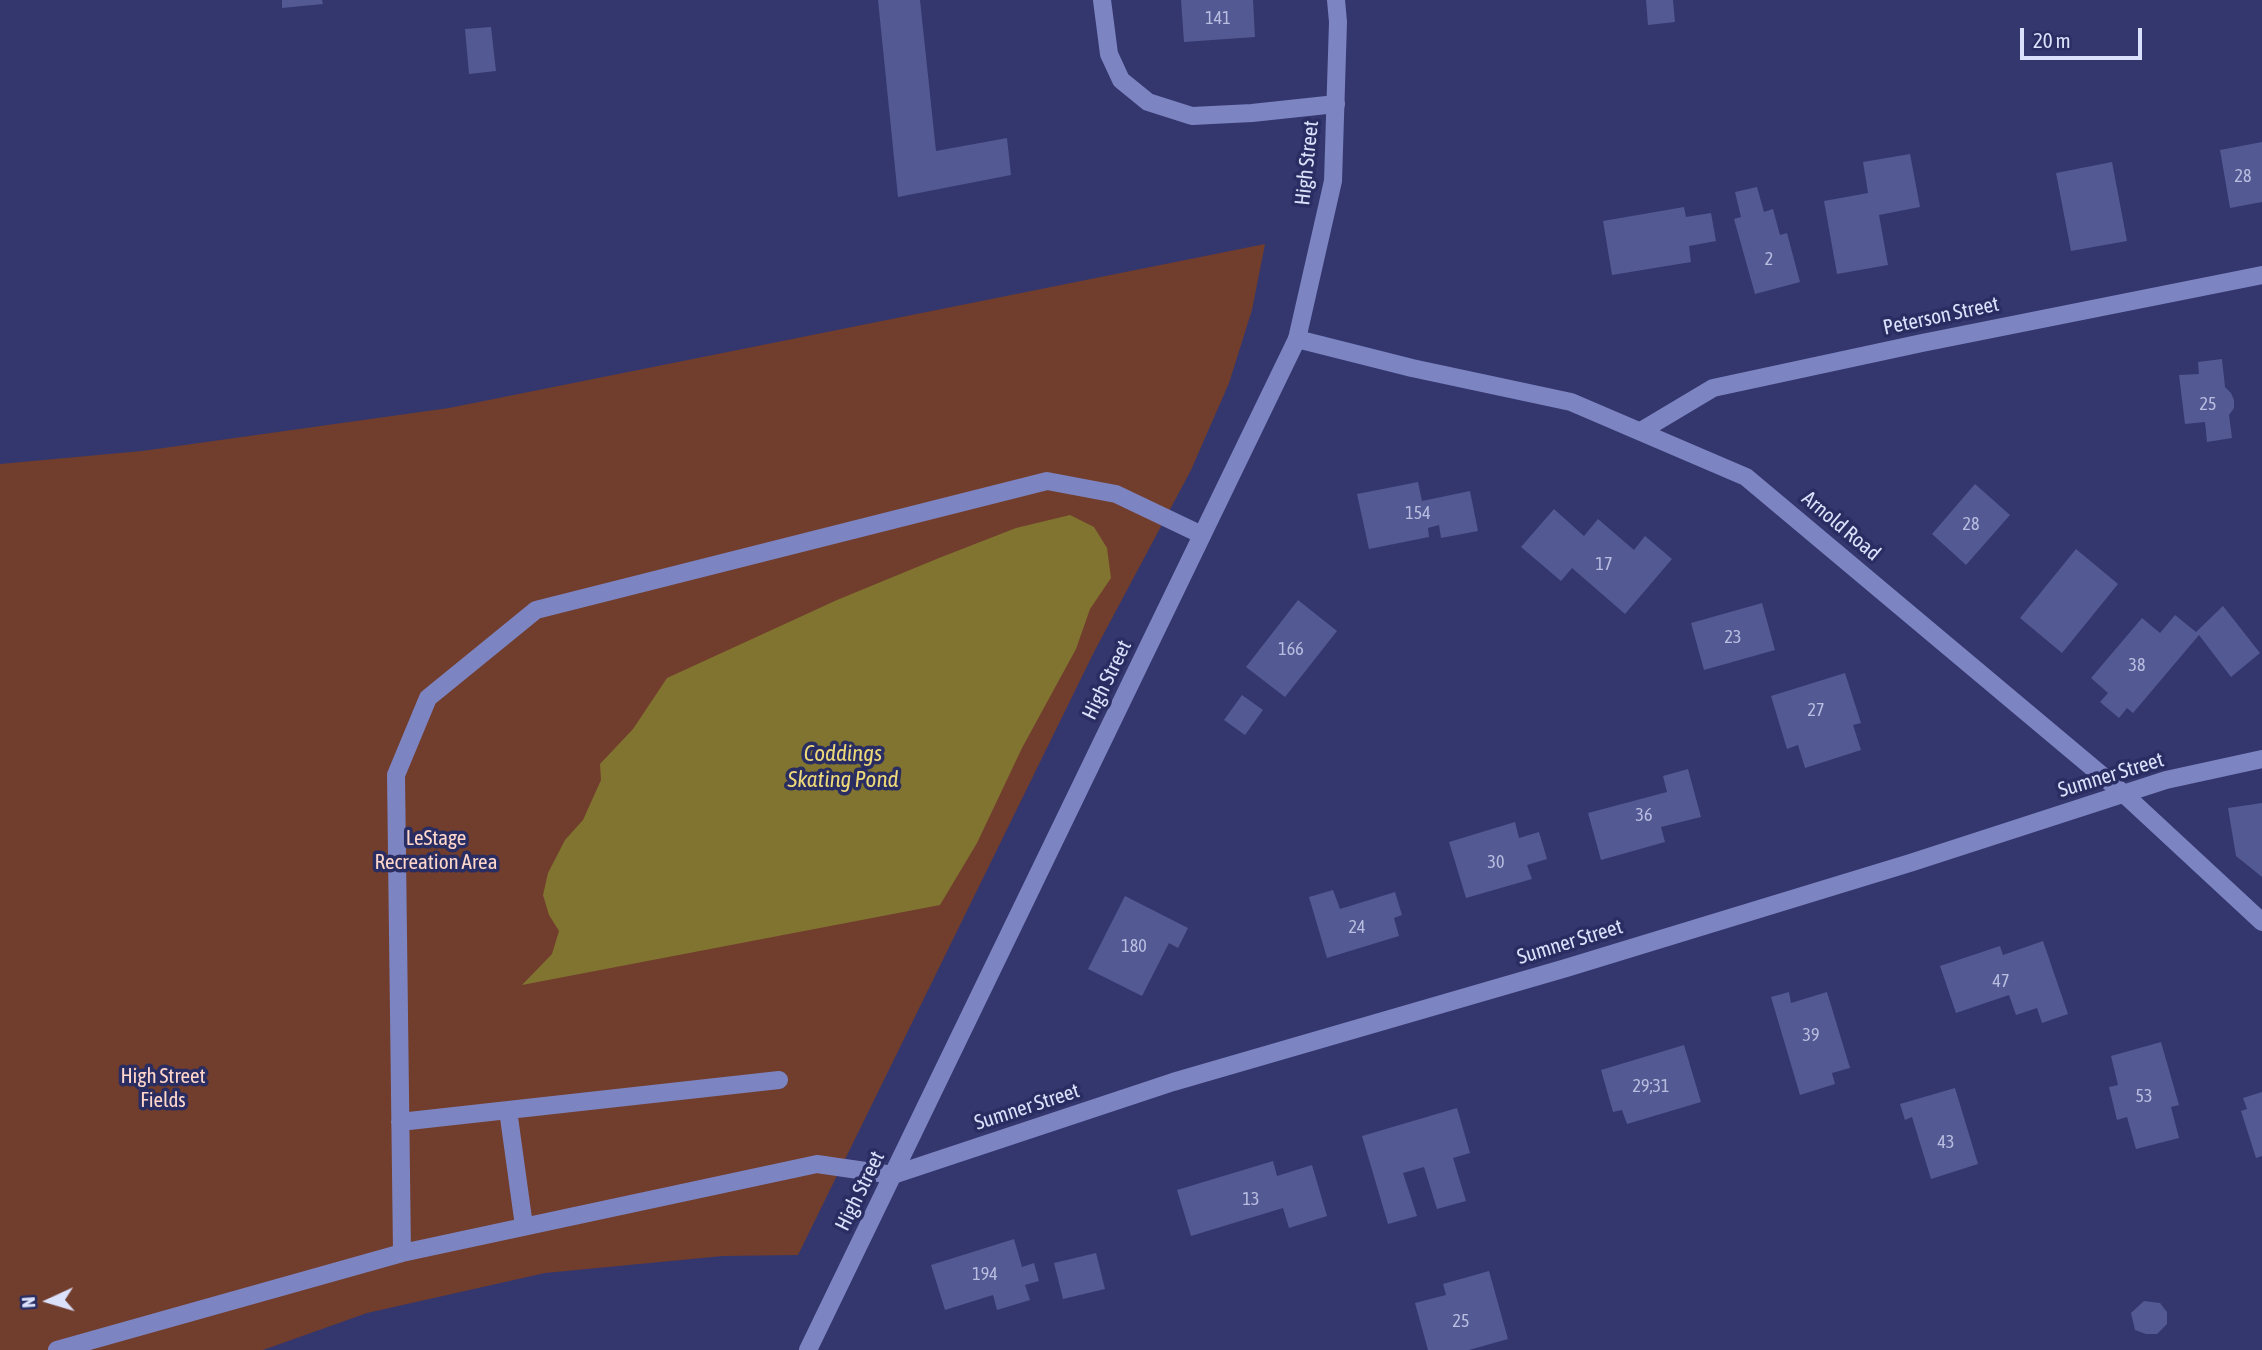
<!DOCTYPE html>
<style>
body{margin:0}
#map{position:relative;width:2262px;height:1350px;overflow:hidden;background:#34376e;font-family:"Asap Condensed",sans-serif}
canvas{display:block}
.north{position:absolute;left:14px;top:1266px;width:70px;height:70px;-webkit-text-stroke:5px #2a2d62;paint-order:stroke;rotate:266deg;font-size:19px;font-weight:700;line-height:28px;text-align:center;color:#dbe0fb}
.north::after{content:'';display:block;margin:auto;width:24px;height:32px;background:#dbe0fb;clip-path:polygon(50% 0,100% 100%,50% 72%,0 100%)}
.scale{position:absolute;left:2020px;top:28px;width:122px;height:32px;box-sizing:border-box;border:4px solid #dbe0fb;border-top:0;padding-left:9px;font-size:21px;line-height:24px;white-space:nowrap;color:#dbe0fb;-webkit-text-stroke:5px #2a2d62;paint-order:stroke}
</style>
<div id="map">
<canvas width="2262" height="1350"></canvas>
<div class="north">N</div>
<div class="scale">20 m</div>
</div>
<script>
const g = document.querySelector('canvas').getContext('2d');
g.lineJoin = 'round';
function paint(path, color) {
  g.fillStyle = color;
  g.fill(path, 'evenodd');
}
function shape(rows) {
  const path = new Path2D();
  for (const r of rows) {
    path.moveTo(r[0], r[1]);
    for (let i = 2; i < r.length; i += 2) path.lineTo(r[i], r[i + 1]);
  }
  return path;
}
function trace(path, color, width, dash) {
  g.strokeStyle = color;
  g.lineWidth = width;
  g.lineCap = dash ? 'butt' : 'round';
  g.setLineDash(dash || []);
  g.stroke(path);
}
function label(font, color, halo, rows, align = 'center') {
  g.font = font + ' "Asap Condensed",sans-serif';
  g.lineWidth = 7;
  g.setLineDash([]);
  g.textBaseline = 'middle';
  g.strokeStyle = halo;
  g.fillStyle = color;
  for (const [text, x, y, turn = 0] of rows) {
    g.save();
    g.translate(x, y);
    g.rotate((+turn || 0) * Math.PI / 180);
    g.textAlign = isNaN(turn) ? turn : align;
    if (halo) g.strokeText(text, 0, 0);
    g.fillText(text, 0, 0);
    g.restore();
  }
}
const green = shape([
 [1265,244,1252,310,1229,383,1191,470,1094,652,798,1255,723,1256,545,1273,367,1313,263,1350,0,1350,0,464,142,451,449,408]
]);
const water = shape([
 [1070,515,1094,527,1107,548,1111,578,1090,609,1076,649,1022,748,977,843,940,905,522,985,552,954,559,931,549,915,543,895,548,873,565,840,583,820,601,780,600,764,633,729,667,678,837,600,939,558,1016,528]
]);
const building = shape([
 [282,0,322,0,323,4,282,8],
 [878,0,920,0,936,151,1007,138,1011,175,898,197],
 [1181,0,1253,0,1255,37,1184,42],
 [1646,0,1673,0,1675,22,1648,25],
 [491,27,496,71,469,74,465,29],
 [2262,142,2262,202,2230,208,2220,150],
 [1910,154,1920,207,1879,215,1888,265,1837,274,1824,201,1868,193,1863,162],
 [2112,162,2127,241,2071,251,2056,173],
 [1757,187,1764,212,1773,209,1780,235,1787,233,1800,282,1755,294,1734,219,1741,217,1735,192],
 [1684,207,1686,217,1711,213,1716,241,1689,246,1691,262,1612,275,1603,221],
 [2222,359,2225,387,2231,393,2234,400,2234,408,2229,415,2232,438,2207,442,2205,422,2185,424,2179,375,2199,374,2198,362],
 [1418,482,1422,501,1470,491,1478,531,1441,538,1439,525,1428,528,1429,537,1369,549,1357,494],
 [1975,484,2010,515,1966,565,1932,534],
 [1554,509,1584,536,1598,519,1634,550,1645,536,1672,559,1625,614,1572,568,1561,581,1521,547],
 [2076,549,2118,584,2062,653,2020,618],
 [1298,600,1337,631,1285,697,1246,667],
 [1762,603,1775,650,1704,670,1691,623],
 [2223,606,2260,653,2231,677,2199,635,2133,713,2127,708,2119,718,2100,702,2108,693,2091,678,2142,618,2160,633,2175,615,2196,632],
 [1845,673,1861,723,1853,725,1861,750,1805,768,1798,745,1787,749,1771,696],
 [1242,695,1263,710,1245,735,1224,720],
 [1688,769,1701,817,1661,827,1665,842,1601,860,1588,813,1667,792,1663,776],
 [2262,803,2262,877,2236,856,2228,808],
 [1515,822,1519,838,1539,832,1547,859,1527,865,1532,879,1466,898,1449,842],
 [1333,890,1340,909,1395,892,1402,915,1394,918,1399,936,1327,958,1309,897],
 [1125,896,1188,928,1178,948,1169,943,1142,996,1088,969],
 [2043,941,2068,1014,2042,1023,2037,1008,2016,1015,2009,995,1956,1013,1940,966,2000,946,2003,955],
 [1789,992,1791,1003,1827,992,1850,1068,1832,1073,1835,1084,1800,1095,1771,997],
 [2161,1042,2179,1105,2171,1107,2179,1138,2136,1149,2127,1117,2117,1120,2109,1087,2118,1085,2111,1056],
 [1684,1045,1701,1102,1627,1124,1622,1110,1613,1112,1601,1070],
 [1955,1088,1978,1164,1931,1179,1912,1117,1905,1120,1900,1104],
 [2262,1092,2262,1156,2256,1158,2241,1111,2247,1109,2243,1098],
 [1457,1108,1470,1153,1453,1158,1466,1201,1437,1209,1424,1167,1403,1173,1417,1216,1388,1224,1362,1136],
 [1273,1161,1277,1176,1312,1165,1327,1216,1289,1228,1283,1208,1191,1236,1177,1190],
 [1014,1239,1022,1267,1034,1263,1039,1281,1025,1285,1030,1300,997,1310,993,1295,945,1310,931,1265],
 [1096,1253,1105,1289,1063,1299,1054,1263],
 [1489,1271,1508,1339,1469,1350,1428,1350,1415,1303,1446,1295,1443,1284],
 [2144,1301,2160,1303,2167,1312,2167,1324,2157,1334,2146,1334,2135,1330,2131,1313]
]);
const service = shape([
 [1102,0,1109,54,1121,80,1148,102,1192,116,1252,113,1336,104],
 [508,1110,524,1226],
 [400,1122,779,1080],
 [402,1253,396,775,428,698,536,610,1047,481,1116,494,1202,535],
 [57,1350,402,1253,817,1164,893,1175]
]);
const minor = shape([
 [1297,339,1412,368,1571,402,1746,477,2124,794,2262,922],
 [1641,431,1713,388,1922,343,2262,275],
 [893,1175,1173,1082,1566,968,1910,863,2166,780,2262,759]
]);
const tertiary = shape([
 [808,1350,1297,339,1333,181,1338,22,1336,0]
]);
const numberNames = [
 ["141",1218,18],
 ["28",2243,176],
 ["2",1769,259],
 ["25",2208,404],
 ["154",1418,513],
 ["28",1971,524],
 ["17",1604,564],
 ["23",1733,637],
 ["166",1291,649],
 ["38",2137,665],
 ["27",1816,710],
 ["36",1644,815],
 ["30",1496,862],
 ["24",1357,927],
 ["180",1134,946],
 ["47",2001,981],
 ["39",1811,1035],
 ["29;31",1651,1086],
 ["53",2144,1096],
 ["43",1946,1142],
 ["13",1251,1199],
 ["194",985,1274],
 ["25",1461,1321]
];
const streetNames = [
 ["High Street",1307,163,-84],
 ["Peterson Street",1941,316,-12],
 ["Arnold Road",1841,526,40],
 ["High Street",1107,680,-64],
 ["Sumner Street",2111,775,-17],
 ["Sumner Street",1570,942,-17],
 ["Sumner Street",1027,1107,-18],
 ["High Street",860,1191,-64]
];
const parkNames = [
 ["LeStage",436,838],
 ["Recreation Area",436,862],
 ["High Street",163,1076],
 ["Fields",163,1100]
];
const waterNames = [
 ["Coddings",843,754],
 ["Skating Pond",843,780]
];
paint(green, '#713d2d');
paint(water, '#817430');
paint(building, '#535993');
trace(service, '#7d84c2', 18);
trace(minor, '#7d84c2', 18);
trace(tertiary, '#7d84c2', 18);
label('18px', '#b9bee1', null, numberNames);
label('21px', '#dbe0fb', '#2a2d62', streetNames);
label('21px', '#ffd7cb', '#2a2d62', parkNames);
label('italic 23px', '#edd979', '#2a2d62', waterNames);
</script>
